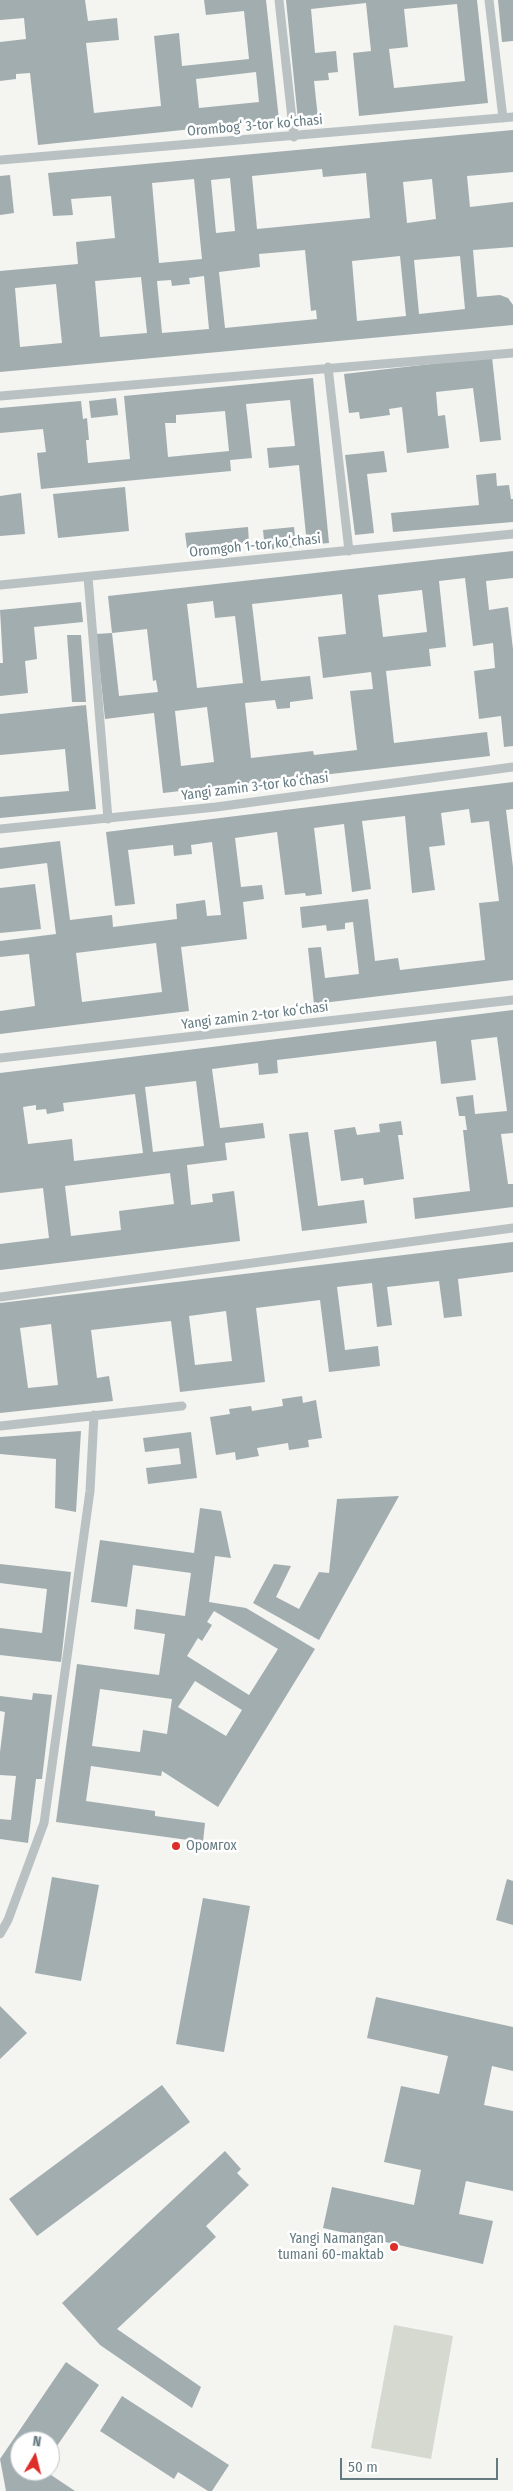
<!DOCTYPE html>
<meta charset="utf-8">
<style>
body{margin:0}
#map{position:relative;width:513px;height:2491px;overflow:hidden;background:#f4f4f0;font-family:"Fira Sans Condensed",sans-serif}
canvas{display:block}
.north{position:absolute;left:10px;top:2431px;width:50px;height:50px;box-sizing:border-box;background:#fff;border:1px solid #c1cacd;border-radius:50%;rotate:8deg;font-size:14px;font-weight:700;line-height:20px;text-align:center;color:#647a81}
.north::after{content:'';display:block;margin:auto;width:18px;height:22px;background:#dd2e27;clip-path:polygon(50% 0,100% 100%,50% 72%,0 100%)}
.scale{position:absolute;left:340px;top:2458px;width:158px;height:22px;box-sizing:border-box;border:2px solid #647a81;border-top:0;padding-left:6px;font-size:15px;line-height:18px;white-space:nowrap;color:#647a81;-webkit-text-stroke:4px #fff;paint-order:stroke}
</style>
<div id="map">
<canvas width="513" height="2491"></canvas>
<div class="north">N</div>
<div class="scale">50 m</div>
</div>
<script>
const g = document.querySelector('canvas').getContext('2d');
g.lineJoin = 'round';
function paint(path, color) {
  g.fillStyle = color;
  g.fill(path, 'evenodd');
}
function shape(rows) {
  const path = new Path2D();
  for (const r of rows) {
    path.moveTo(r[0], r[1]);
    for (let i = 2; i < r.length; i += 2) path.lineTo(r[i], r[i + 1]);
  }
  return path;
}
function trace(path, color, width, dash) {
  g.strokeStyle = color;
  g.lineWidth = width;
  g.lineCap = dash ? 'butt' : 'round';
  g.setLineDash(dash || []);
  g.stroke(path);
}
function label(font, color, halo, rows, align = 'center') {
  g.font = font + ' "Fira Sans Condensed",sans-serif';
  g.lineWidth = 5;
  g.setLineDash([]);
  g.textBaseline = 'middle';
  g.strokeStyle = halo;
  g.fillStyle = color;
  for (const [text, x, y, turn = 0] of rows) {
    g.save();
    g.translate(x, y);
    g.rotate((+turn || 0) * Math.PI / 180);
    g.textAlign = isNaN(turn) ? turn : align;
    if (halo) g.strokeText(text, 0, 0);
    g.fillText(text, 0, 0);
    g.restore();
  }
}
const green = shape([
 [394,2325,453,2336,431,2459,371,2448]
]);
const building = shape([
 [0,0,85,0,88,21,117,18,119,40,86,43,94,113,161,106,154,36,179,33,182,66,249,59,244,11,206,15,204,0,266,0,279,120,38,145,30,73,16,74,16,79,0,81,0,42,26,39,24,18,0,20],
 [256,72,259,102,199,108,196,79],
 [286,0,477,0,488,103,359,116,353,53,371,51,366,3,311,9,315,53,336,51,338,72,328,73,329,80,314,81,318,118,298,120],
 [457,4,465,81,394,88,389,49,408,47,404,9],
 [498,0,513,0,513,41,502,42],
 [513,130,513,172,467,176,470,207,513,202,513,247,473,250,477,297,500,295,508,298,513,305,513,325,0,372,0,271,78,264,76,242,115,238,111,196,71,199,73,215,53,216,48,173],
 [322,169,323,177,366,173,370,218,257,229,252,176],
 [230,178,235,231,216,233,211,180],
 [194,179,202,259,159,263,152,183],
 [432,179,436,219,407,223,403,182],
 [305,250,311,311,316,310,317,319,225,328,219,272,260,267,259,254],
 [400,256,406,316,357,321,352,261],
 [460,256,465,309,419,314,414,260],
 [204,276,209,329,162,333,157,281,171,280,172,286,190,284,189,278],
 [141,277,147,333,100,337,95,281],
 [56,284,62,343,20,347,15,288],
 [10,175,14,213,0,215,0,176],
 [492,357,501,440,480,442,473,388,436,392,438,416,445,415,449,448,407,453,402,407,389,409,390,415,360,419,359,412,349,413,344,374],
 [313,378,329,543,307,545,299,465,269,468,267,448,295,446,290,400,246,404,252,458,230,460,231,471,41,489,37,453,46,452,43,429,0,433,0,408,81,401,83,419,87,418,89,440,86,440,88,463,130,459,124,396],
 [225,411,229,451,168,457,165,423,176,423,176,415],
 [116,398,118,415,91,418,89,401],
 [384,451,387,472,367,474,374,533,355,535,345,455],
 [496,473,497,486,509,485,511,499,513,499,513,522,393,532,391,513,479,505,476,475],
 [125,487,129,531,58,538,53,494],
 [21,493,25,534,0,536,0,496],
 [248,527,249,543,187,548,185,533],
 [294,527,296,547,265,550,263,530],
 [513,551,513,578,486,581,489,610,508,607,513,649,513,746,504,747,501,716,479,719,474,671,495,668,493,643,473,646,465,578,439,581,446,647,429,649,431,666,386,671,394,743,487,732,490,756,163,793,154,713,105,719,96,634,112,633,108,596],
 [422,590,427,632,383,637,378,595],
 [342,594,346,634,318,637,323,678,371,672,373,689,350,691,357,750,314,755,313,751,251,758,245,703,275,700,277,709,290,708,290,702,313,699,310,676,261,681,252,604],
 [213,601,215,618,235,616,243,683,197,688,187,604],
 [147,629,153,681,156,680,158,692,119,696,112,633],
 [207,707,214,762,181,766,175,711],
 [81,602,83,622,34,627,37,659,25,661,28,693,0,696,0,663,3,663,0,610],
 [67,635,81,635,86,702,72,702],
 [86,705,96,809,0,818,0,797,69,791,65,749,0,755,0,714],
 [513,782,513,809,506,810,513,867,513,980,314,1004,308,948,321,947,325,978,359,974,353,922,345,923,345,929,327,931,326,925,302,928,300,907,368,899,375,961,398,958,400,970,485,960,479,903,499,901,489,821,471,823,469,809,441,813,445,845,429,847,435,890,412,893,405,816,362,821,371,889,352,892,344,824,314,828,322,894,306,896,305,893,285,895,277,832,235,838,241,887,262,885,264,899,243,902,247,939,181,947,189,1011,0,1034,0,1011,35,1006,29,954,0,957,0,941,56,934,47,863,0,869,0,848,60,841,70,920,112,915,113,927,177,919,176,904,205,900,207,916,221,915,212,842,191,845,192,854,174,856,173,845,128,850,135,904,115,906,106,832],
 [156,943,162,992,82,1002,76,953],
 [35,884,41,929,0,933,0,888],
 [513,1010,513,1133,501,1134,508,1184,513,1184,513,1207,415,1219,413,1198,470,1191,463,1130,467,1130,465,1116,459,1116,456,1097,473,1095,475,1114,507,1111,497,1037,471,1040,476,1080,441,1084,436,1041,277,1060,278,1073,259,1075,258,1063,212,1069,220,1128,263,1123,265,1138,225,1143,227,1160,187,1165,191,1205,213,1202,212,1194,234,1191,240,1241,0,1270,0,1244,49,1238,43,1188,0,1193,0,1073],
 [196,1081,204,1146,153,1152,145,1087],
 [135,1094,143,1153,74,1161,72,1139,28,1144,23,1107,36,1105,36,1110,46,1109,47,1114,64,1111,63,1103],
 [170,1173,174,1204,119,1211,121,1230,71,1236,65,1186],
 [401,1121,403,1135,398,1135,404,1179,364,1185,363,1178,341,1181,334,1130,355,1127,357,1135,380,1132,379,1124],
 [308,1132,318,1206,364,1200,367,1223,302,1231,289,1134],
 [513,1242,513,1272,458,1279,462,1316,444,1318,439,1281,387,1287,392,1325,377,1327,372,1283,337,1287,345,1350,378,1346,380,1366,329,1372,320,1300,256,1308,265,1382,180,1392,171,1321,91,1330,97,1378,109,1376,113,1401,0,1413,0,1303],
 [226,1311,232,1361,195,1365,189,1316],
 [51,1324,58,1385,28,1388,20,1328],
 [302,1396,303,1403,316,1400,322,1438,308,1440,309,1447,289,1450,288,1443,257,1448,259,1456,236,1460,235,1452,216,1455,210,1417,230,1414,229,1409,251,1406,252,1411,283,1406,282,1399],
 [81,1431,76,1512,55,1508,56,1459,0,1454,0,1437],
 [191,1432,197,1478,148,1484,146,1468,181,1464,179,1448,145,1452,143,1438],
 [399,1496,319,1640,253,1603,274,1564,291,1566,276,1597,299,1609,319,1572,329,1573,337,1499],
 [200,1508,221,1511,231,1558,215,1556,209,1602,246,1608,315,1649,218,1807,162,1771,161,1776,91,1766,86,1801,155,1811,155,1816,205,1823,203,1842,56,1822,77,1664,159,1675,165,1634,134,1629,136,1609,185,1616,191,1573,133,1565,127,1607,91,1602,100,1540,194,1553],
 [214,1611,278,1649,249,1695,187,1656,198,1638,202,1641,212,1625,207,1622],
 [195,1681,242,1710,226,1736,178,1707],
 [100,1689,172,1699,167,1734,143,1730,140,1752,92,1746],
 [0,1564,71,1572,61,1662,0,1655,0,1628,42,1633,47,1589,0,1583],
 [33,1693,52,1695,42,1779,36,1779,28,1843,0,1839,0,1819,11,1820,16,1776,0,1775,0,1752,5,1712,0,1711,0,1696,32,1700],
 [52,1877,99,1885,81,1981,35,1973],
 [507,1879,513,1881,513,1925,496,1920],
 [203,1898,250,1906,224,2052,176,2044],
 [376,1997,513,2027,513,2071,492,2066,484,2105,513,2111,513,2191,466,2181,459,2214,493,2221,483,2264,323,2228,332,2187,414,2205,421,2170,384,2162,401,2086,439,2094,448,2056,367,2038],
 [0,2006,27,2033,0,2059],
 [162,2085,190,2122,37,2236,9,2199],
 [225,2151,241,2169,237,2173,249,2185,206,2226,216,2237,117,2329,201,2387,192,2408,100,2345,62,2303],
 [66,2362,99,2385,50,2456,50,2441,20,2441,20,2471,45,2471,75,2491,6,2491,0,2459],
 [122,2396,229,2465,212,2491,208,2491,178,2472,174,2479,100,2431]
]);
const minor = shape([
 [279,0,294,137],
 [489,0,503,118],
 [0,160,513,117],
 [328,367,349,551],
 [0,396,513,353],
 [88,577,108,819],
 [0,585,513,534],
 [0,829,216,807,513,767],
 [0,1058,513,1000],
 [0,1297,513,1228],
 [0,1426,182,1406],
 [0,1934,8,1920,44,1823,90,1491,94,1415]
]);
const markers = [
 [176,1846,5,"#dd2e27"],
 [394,2247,5,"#dd2e27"]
];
const streetNames = [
 ["Orombogʻ 3-tor koʻchasi",255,126,-5],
 ["Oromgoh 1-tor koʻchasi",255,546,-6],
 ["Yangi zamin 3-tor koʻchasi",255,787,-7],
 ["Yangi zamin 2-tor koʻchasi",255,1016,-7]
];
const poiNames = [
 ["Оромгох",186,1846],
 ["Yangi Namangan",384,2239,"right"],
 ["tumani 60-maktab",384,2255,"right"]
];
paint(green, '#d5d9d0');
paint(building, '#a2adb0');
trace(minor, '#bac1c3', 9);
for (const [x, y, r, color] of markers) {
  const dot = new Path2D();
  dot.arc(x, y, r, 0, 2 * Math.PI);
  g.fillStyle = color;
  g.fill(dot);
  trace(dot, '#fff', 2);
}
label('14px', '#647a81', '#fff', streetNames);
label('14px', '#647a81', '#fff', poiNames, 'left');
</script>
